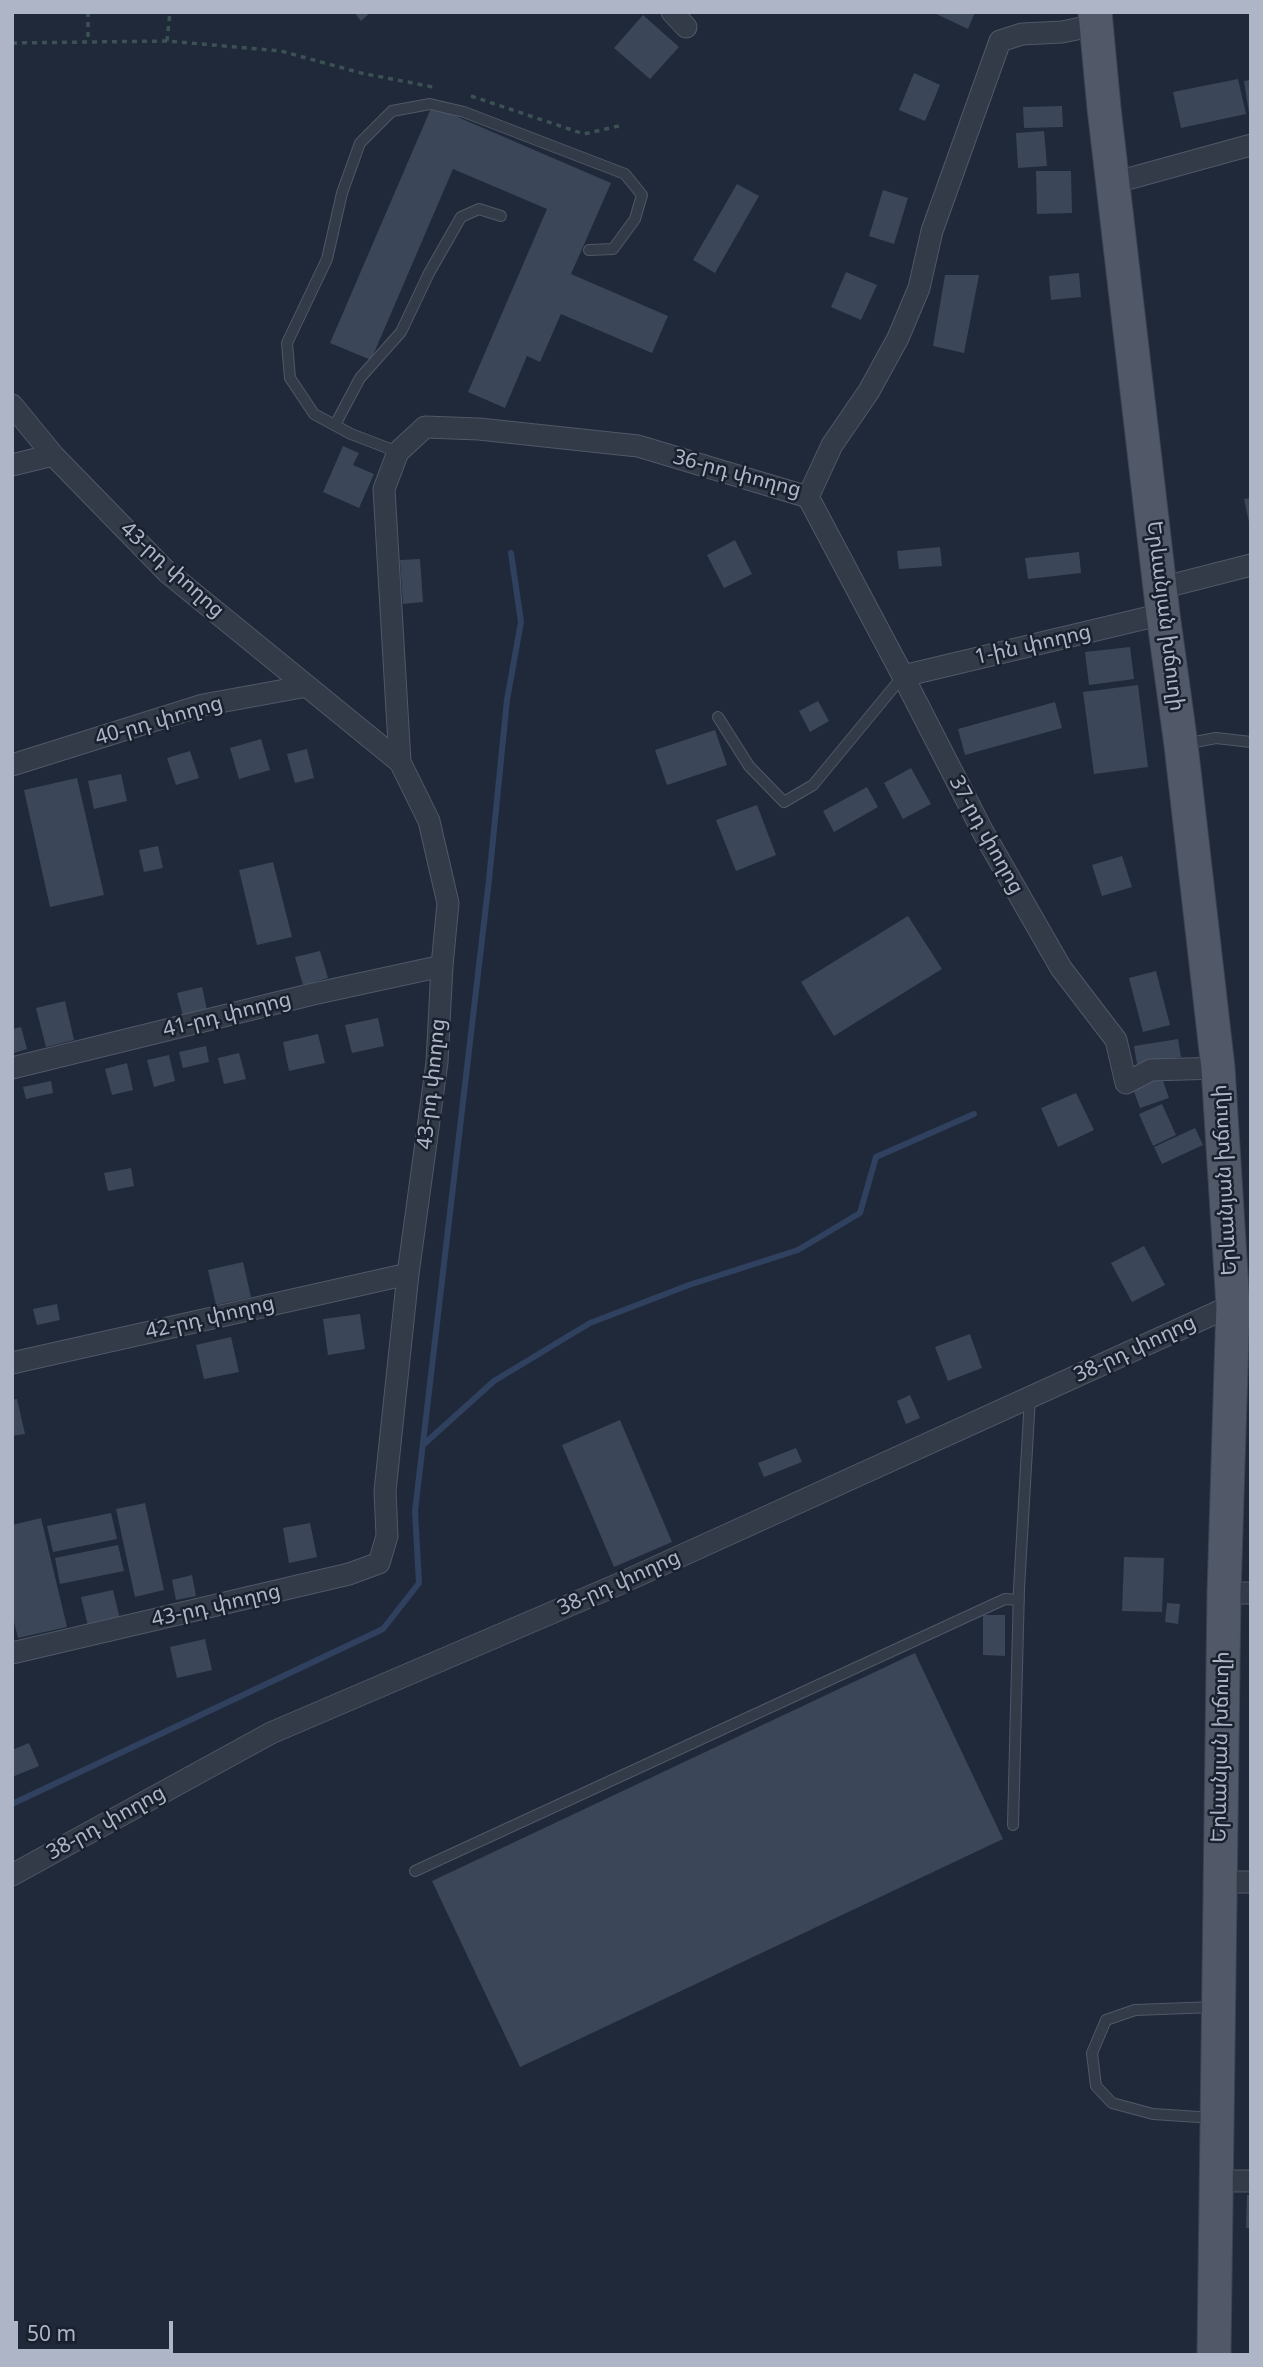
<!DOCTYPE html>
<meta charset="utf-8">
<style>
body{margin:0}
#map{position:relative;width:1263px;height:2367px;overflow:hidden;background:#1f2939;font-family:"Noto Sans",sans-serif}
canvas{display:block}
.frame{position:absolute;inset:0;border:14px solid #adb5c6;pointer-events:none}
.scale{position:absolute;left:14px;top:2321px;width:159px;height:32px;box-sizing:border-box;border:4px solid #adb5c6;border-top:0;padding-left:9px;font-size:21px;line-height:24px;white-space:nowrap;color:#adb5c6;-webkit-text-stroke:5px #19202e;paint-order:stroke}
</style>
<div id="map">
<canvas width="1263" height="2367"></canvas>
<div class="frame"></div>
<div class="scale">50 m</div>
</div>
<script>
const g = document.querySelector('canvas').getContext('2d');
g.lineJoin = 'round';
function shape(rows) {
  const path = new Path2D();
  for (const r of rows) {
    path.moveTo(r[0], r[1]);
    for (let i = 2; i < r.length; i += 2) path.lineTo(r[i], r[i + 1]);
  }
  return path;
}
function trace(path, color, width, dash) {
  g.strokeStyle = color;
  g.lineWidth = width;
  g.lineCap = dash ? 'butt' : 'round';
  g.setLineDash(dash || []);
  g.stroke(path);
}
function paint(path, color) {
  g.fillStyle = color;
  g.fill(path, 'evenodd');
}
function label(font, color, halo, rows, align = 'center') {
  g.font = font + ' "Noto Sans","Noto Sans Armenian",sans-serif';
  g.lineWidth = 5;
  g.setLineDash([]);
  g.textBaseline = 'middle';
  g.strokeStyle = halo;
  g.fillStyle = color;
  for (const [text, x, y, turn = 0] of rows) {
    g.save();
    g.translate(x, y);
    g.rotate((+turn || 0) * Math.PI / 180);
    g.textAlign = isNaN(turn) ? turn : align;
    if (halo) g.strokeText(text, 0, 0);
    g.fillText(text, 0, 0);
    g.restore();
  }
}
const stream = shape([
 [423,1445,494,1381,590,1323,689,1285,798,1250,860,1213,876,1157,974,1114],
 [12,1804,383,1629,419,1583,415,1511,489,880,507,700,521,622,511,553]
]);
const building = shape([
 [354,12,371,12,361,21],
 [932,12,975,12,968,29],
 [643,15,679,47,650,79,614,48],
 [914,73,940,85,925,121,899,110],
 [1238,79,1246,114,1181,128,1173,92],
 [1251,80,1251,113,1249,113,1244,81],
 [432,106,611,183,571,274,668,316,652,353,561,314,540,362,527,356,505,408,468,392,547,209,453,169,371,360,330,343],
 [1062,106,1063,127,1024,128,1023,107],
 [1044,131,1047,166,1018,168,1016,133],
 [1036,171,1071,171,1072,213,1037,214],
 [737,184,759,196,715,273,693,260],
 [883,190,908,198,894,244,869,236],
 [846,272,877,285,861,320,831,307],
 [1079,273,1081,297,1051,300,1049,276],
 [945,275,979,275,964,353,933,346],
 [343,446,359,453,353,465,374,474,359,508,323,492],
 [1251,498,1251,527,1250,527,1244,499],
 [735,540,752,574,724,588,707,555],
 [940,547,942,566,899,569,897,551],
 [1079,552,1081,573,1028,579,1025,558],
 [420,559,423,602,403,604,400,560],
 [1130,647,1134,679,1089,685,1085,652],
 [1138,685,1148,767,1094,774,1083,692],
 [818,701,829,721,810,732,799,711],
 [1055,702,1062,728,965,755,958,729],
 [715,730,727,765,667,785,655,750],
 [261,739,270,770,239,779,230,748],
 [307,749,314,778,295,783,287,754],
 [190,751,199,778,176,785,167,758],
 [911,768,931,804,903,819,884,783],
 [121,774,127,801,94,809,88,781],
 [77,778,104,895,50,907,24,790],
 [867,787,878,807,834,832,823,811],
 [757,805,776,855,736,871,716,820],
 [158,846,163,868,144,872,139,850],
 [1122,856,1132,887,1102,896,1092,865],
 [273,862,292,937,257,945,239,870],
 [908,916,942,969,834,1036,801,982],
 [320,951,328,978,303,985,295,957],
 [1156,971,1170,1025,1143,1032,1129,978],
 [202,987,208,1014,184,1020,177,993],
 [65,1001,74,1040,46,1047,36,1008],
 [378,1018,384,1046,352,1053,345,1025],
 [21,1027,27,1049,14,1053,12,1029],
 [318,1034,325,1063,289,1071,283,1042],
 [1178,1039,1181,1057,1137,1064,1134,1046],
 [206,1046,209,1062,183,1068,179,1052],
 [239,1053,246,1079,224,1084,218,1058],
 [169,1055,175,1081,154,1087,147,1060],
 [127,1063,133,1090,112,1095,105,1069],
 [1162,1078,1169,1098,1140,1108,1133,1089],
 [51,1081,53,1093,26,1099,23,1087],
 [1076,1093,1094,1130,1058,1147,1041,1108],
 [1162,1104,1176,1135,1153,1146,1139,1114],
 [1195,1128,1203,1145,1162,1164,1154,1147],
 [131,1168,134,1186,108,1191,104,1173],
 [1144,1246,1165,1285,1132,1302,1111,1263],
 [243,1262,251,1297,216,1305,208,1270],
 [57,1304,60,1320,37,1325,33,1309],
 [360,1314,365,1349,328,1355,323,1319],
 [970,1334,982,1368,948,1381,935,1347],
 [231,1337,239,1372,204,1379,196,1345],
 [910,1395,920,1418,906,1424,897,1401],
 [17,1399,25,1434,12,1436,12,1400],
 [620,1420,672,1542,614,1567,562,1445],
 [796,1448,802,1462,764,1477,758,1463],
 [145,1503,164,1590,135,1597,116,1509],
 [111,1513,117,1539,53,1552,47,1526],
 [41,1518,67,1627,18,1638,12,1614,12,1525],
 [310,1523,317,1557,289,1563,283,1528],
 [118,1545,124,1571,60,1584,55,1558],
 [1124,1557,1164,1558,1162,1612,1122,1611],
 [192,1575,196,1596,176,1600,172,1580],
 [113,1590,120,1619,88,1626,81,1597],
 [1167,1603,1180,1604,1178,1624,1165,1622],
 [983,1615,1005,1615,1005,1656,983,1655],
 [205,1639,212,1670,177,1678,170,1647],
 [915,1653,1003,1839,520,2067,432,1881],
 [29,1743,39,1766,12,1777,12,1750],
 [1247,2195,1251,2195,1251,2228,1246,2228]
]);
const path = shape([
 [88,12,88,41],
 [167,41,170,12],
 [12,43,167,41,281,51,361,73,433,87],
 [471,96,584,134,623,125]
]);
const service = shape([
 [335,425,360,378,401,332,429,273,461,217,479,209,501,216],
 [398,452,351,434,314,414,290,378,287,343,327,259,342,193,360,143,392,111,430,104,464,112,625,174,642,195,635,219,613,249,589,250],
 [718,717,749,766,784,802,813,785,903,676],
 [1184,744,1216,738,1251,742],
 [1013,1825,1019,1589,1030,1397],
 [415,1871,1005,1599,1019,1600],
 [1214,2007,1135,2010,1106,2020,1092,2053,1096,2086,1112,2103,1153,2114,1214,2118]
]);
const minor = shape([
 [672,12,686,27],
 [1113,183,1251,145],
 [12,405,53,455,167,572,400,762,429,821,448,903,442,966,437,1062,408,1274,385,1491,387,1536,379,1563,349,1574,12,1653],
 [12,465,53,455],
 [808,497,903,676,983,832,1061,968,1116,1040,1126,1083,1151,1070,1218,1068],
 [808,497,832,445,869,391,898,338,919,288,932,231,1000,41,1022,34,1062,32,1096,25],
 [1161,588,1251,565],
 [903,676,1163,614],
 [400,762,384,489,398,452,425,427,479,429,638,446,808,497],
 [12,765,203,705,307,686],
 [12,1068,313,994,442,966],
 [12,1363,408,1274],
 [1224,1593,1251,1593],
 [12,1875,271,1733,619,1584,1233,1305,1251,1305],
 [1219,1882,1251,1882],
 [1215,2181,1251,2181]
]);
const primary = shape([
 [1095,12,1104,108,1163,614,1181,745,1218,1068,1233,1305,1224,1593,1214,2355]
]);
const streetNames = [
 ["36-րդ փողոց",737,474,15],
 ["43-րդ փողոց",172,570,42],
 ["Երևանյան խճուղի",1165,616,83],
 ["1-ին փողոց",1033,645,-13],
 ["40-րդ փողոց",159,721,-16],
 ["37-րդ փողոց",986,835,61],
 ["41-րդ փողոց",227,1015,-14],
 ["43-րդ փողոց",432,1084,-84],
 ["Երևանյան խճուղի",1225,1180,-93],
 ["42-րդ փողոց",210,1318,-13],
 ["38-րդ փողոց",1135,1349,-25],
 ["38-րդ փողոց",619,1583,-24],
 ["43-րդ փողոց",216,1606,-13],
 ["Երևանյան խճուղի",1221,1747,-89],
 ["38-րդ փողոց",106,1823,-29]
];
trace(stream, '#30405f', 6);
paint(building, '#3b4659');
trace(service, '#505867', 12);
trace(minor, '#505867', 23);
trace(primary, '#3c4453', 35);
trace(path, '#3c5154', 3.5, [5, 5]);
trace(service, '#333b49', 10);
trace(minor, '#333b49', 21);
trace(primary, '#515969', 33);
label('21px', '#adb5c6', '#19202e', streetNames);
</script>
